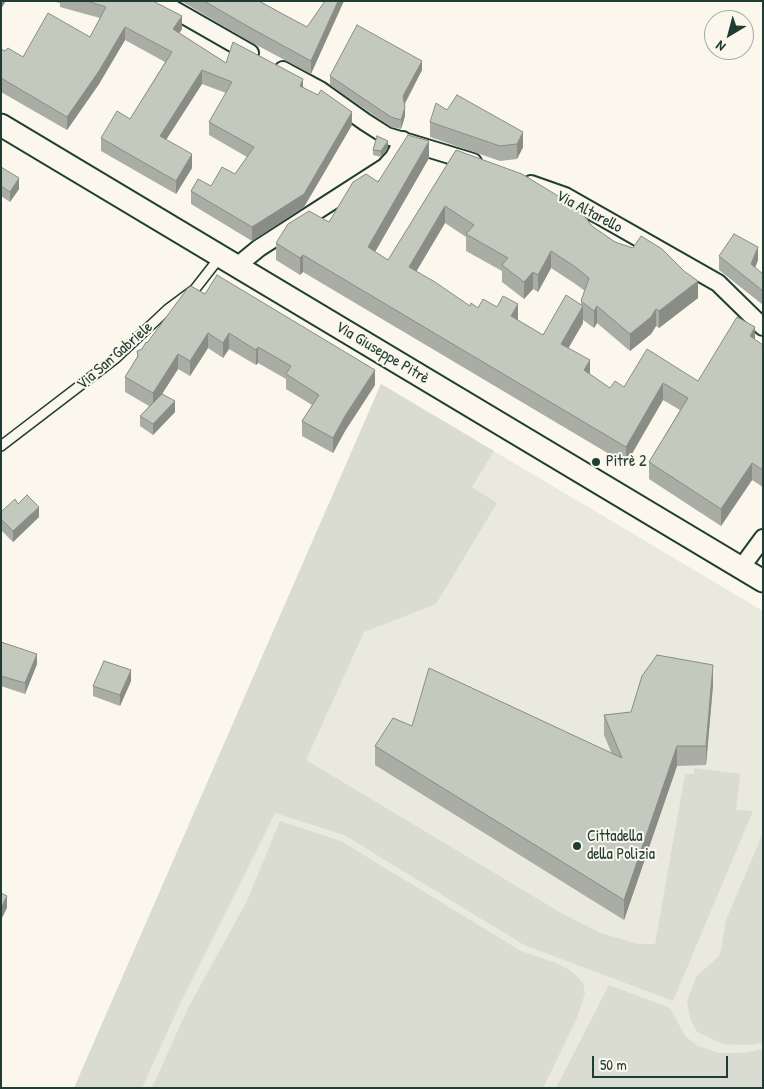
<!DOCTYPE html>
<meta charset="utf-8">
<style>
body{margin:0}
#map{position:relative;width:764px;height:1089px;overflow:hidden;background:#fbf7ec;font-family:"Patrick Hand",sans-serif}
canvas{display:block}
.frame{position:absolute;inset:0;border:2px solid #1f3d34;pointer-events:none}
.north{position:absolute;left:704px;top:10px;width:50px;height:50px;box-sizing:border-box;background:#fbf7ec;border:1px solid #a3ada2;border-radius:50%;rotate:217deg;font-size:14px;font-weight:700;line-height:20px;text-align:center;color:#1f3d34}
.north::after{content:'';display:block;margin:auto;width:18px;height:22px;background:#1f3d34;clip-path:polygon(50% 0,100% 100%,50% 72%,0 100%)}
.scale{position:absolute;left:592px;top:1056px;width:136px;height:22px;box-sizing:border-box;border:2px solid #1f3d34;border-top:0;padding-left:6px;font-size:15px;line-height:18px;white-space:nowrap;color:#1f3d34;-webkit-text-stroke:4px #fbf7ec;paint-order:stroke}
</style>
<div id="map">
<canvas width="764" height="1089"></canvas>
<div class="frame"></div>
<div class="north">N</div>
<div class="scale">50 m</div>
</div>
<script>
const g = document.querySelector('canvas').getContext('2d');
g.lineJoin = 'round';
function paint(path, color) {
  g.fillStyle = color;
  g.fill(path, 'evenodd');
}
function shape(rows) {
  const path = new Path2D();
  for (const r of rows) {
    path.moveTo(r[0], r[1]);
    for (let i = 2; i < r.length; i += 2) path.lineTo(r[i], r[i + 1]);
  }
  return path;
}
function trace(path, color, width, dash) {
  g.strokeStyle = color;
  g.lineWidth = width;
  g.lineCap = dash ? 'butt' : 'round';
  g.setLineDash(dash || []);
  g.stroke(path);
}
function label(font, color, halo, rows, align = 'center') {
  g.font = font + ' "Patrick Hand",sans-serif';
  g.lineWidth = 4;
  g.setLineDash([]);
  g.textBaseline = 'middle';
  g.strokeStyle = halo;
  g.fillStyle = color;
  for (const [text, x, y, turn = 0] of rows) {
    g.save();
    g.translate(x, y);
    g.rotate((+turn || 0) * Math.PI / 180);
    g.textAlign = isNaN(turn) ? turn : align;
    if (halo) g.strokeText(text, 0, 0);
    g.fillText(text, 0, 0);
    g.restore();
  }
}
const built = shape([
 [381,384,763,611,763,1088,74,1088]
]);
const green = shape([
 [381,384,494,451,472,487,497,503,436,604,364,632,306,760,563,914,601,933,638,944,655,944,685,774,694,774,694,768,740,774,736,810,753,811,673,1001,524,945,344,835,275,813,180,1004,142,1088,74,1088],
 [280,821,341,841,521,951,556,963,570,970,578,977,583,983,585,993,577,1018,543,1088,152,1088,188,1008,247,901],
 [763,833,763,1043,749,1045,723,1044,697,1032,690,1018,687,1001,696,977,720,955,726,920],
 [609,985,670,1008,685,1036,698,1046,719,1053,742,1053,763,1049,763,1088,556,1088]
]);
const service = shape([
 [1,446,116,358,168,309,195,289,220,257]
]);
const minor = shape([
 [159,1,250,53],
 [283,70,320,90,365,122,387,136,473,162],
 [531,184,565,196,718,283,763,327],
 [237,266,259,248,385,167,394,157,403,140],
 [741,568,763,538]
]);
const tertiary = shape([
 [1,125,763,581]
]);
const wall = shape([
 [51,1,153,1,182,29,179,33,226,63,303,87,352,125,304,207,252,241,191,204,191,191,211,186,235,174,247,157,209,135,209,122,226,93,202,84,166,140,192,168,176,194,101,151,101,138,130,119,165,62,125,40,99,84,67,130,1,92,1,49,5,51,23,57,90,37,100,18,60,7,60,3],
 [181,1,259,1,279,12,307,27,325,1,311,74,249,41],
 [422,70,405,104,405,116,401,129,391,127,330,85,330,76],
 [447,110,523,147,517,159,500,161,430,137,430,122],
 [388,147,381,157,373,155,373,150],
 [456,150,592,226,698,298,659,328,656,326,651,334,630,351,597,323,594,328,583,320,583,323,568,348,590,374,610,388,698,381,755,340,763,345,763,487,752,480,721,526,649,479,649,462,680,410,663,400,626,464,303,272,300,275,276,260,276,243,329,222,378,182,429,158,375,252,388,260],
 [445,223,466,237,466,251,502,271,502,282,524,299,533,289,538,292,551,268,574,283,585,291,581,301,581,304,543,335,518,320,470,306,416,271],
 [1,167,19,189,10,202,1,196],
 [719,256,758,260,755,268,763,274,763,305,719,270],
 [187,289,375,385,345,431,333,453,302,436,302,421,312,405,286,389,286,379,258,363,256,365,229,349,223,358,208,348,190,376,178,369,162,394,175,412,153,435,140,426,140,416,149,406,125,392,125,377,137,357,137,351,142,349,147,343],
 [18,504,39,517,13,542,1,530,1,512],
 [1,642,37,664,25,694,1,686],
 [131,681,120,706,93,696,93,686],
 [713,685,706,765,677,766,624,920,375,765,375,746,412,726,612,754,604,735,604,715,631,712]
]);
const shadedWall = shape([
 [1,1,6,1,1,9],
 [338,1,344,1,311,74,311,61],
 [182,16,182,29,173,43,173,29],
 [125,27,125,40,99,84,67,130,67,117],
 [422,61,422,70,403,106,403,96],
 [202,70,202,84,160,149,160,136],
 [303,79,303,92,300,86],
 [405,107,405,116,401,129,401,120],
 [352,112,352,125,304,207,252,241,252,227],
 [523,132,523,147,517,159,517,144],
 [388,141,388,147,381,157,381,151],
 [429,141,429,158,368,264,368,247],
 [192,154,192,168,176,194,176,181],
 [19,178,19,189,10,202,10,192],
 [445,206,445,223,409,284,409,267],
 [758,247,758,260,751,278,751,264],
 [551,251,551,268,538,292,538,275],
 [303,255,303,272,300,275,300,258],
 [533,272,533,289,524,299,524,282],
 [698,281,698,298,659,328,659,311],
 [518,304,518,321,511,316],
 [583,306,583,323,561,361,561,344],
 [597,306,597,323,594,328,594,311],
 [656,309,656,326,651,334,630,351,630,334],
 [755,327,755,344,750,336],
 [208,333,208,348,190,376,190,361],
 [229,333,229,349,223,358,223,343],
 [258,347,258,363,256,365,256,350],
 [178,354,178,369,153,408,153,393],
 [590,360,590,377,584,370],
 [375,370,375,385,345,431,333,453,333,438,345,416],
 [663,383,663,400,626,464,626,447],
 [175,401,175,412,153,435,153,424],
 [752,463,752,480,721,526,721,509],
 [39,507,39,517,13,542,13,531],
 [37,654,37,664,25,694,25,683],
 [713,665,713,685,706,765,706,746],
 [131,670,131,681,120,706,120,695],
 [677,746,677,766,624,920,624,900],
 [7,896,7,908,1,920,1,908]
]);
const building = shape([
 [87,1,153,1,182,16,173,29,226,63,233,42,303,79,300,86,318,95,321,90,352,112,304,194,252,227,191,191,198,179,211,186,222,167,235,174,254,147,209,122,232,82,202,70,160,136,192,154,176,181,101,138,117,111,130,119,172,52,125,27,99,71,67,117,1,78,1,49,5,51,8,48,23,57,48,13,90,37,106,7,87,1],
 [204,1,259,1,279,12,307,27,325,1,338,1,311,61,249,27,204,1],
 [357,25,422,61,403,96,405,107,401,120,391,117,330,76,357,25],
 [457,95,523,132,517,144,500,146,430,122,436,103,447,110,457,95],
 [408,135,429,141,368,247,388,260,456,150,522,174,563,199,586,218,592,226,615,242,633,248,641,236,662,249,684,271,698,281,659,311,656,309,651,317,630,334,597,306,594,311,581,301,589,278,574,266,551,251,538,275,533,272,524,282,502,265,508,258,466,234,474,225,445,206,409,267,435,282,470,306,471,303,478,308,483,299,497,307,503,296,518,304,511,316,543,335,566,295,583,306,561,344,590,360,584,370,610,388,615,381,624,387,647,349,698,381,737,317,755,327,750,336,763,345,763,470,752,463,721,509,649,462,688,398,663,383,626,447,303,255,300,258,276,243,288,224,309,211,329,222,353,182,366,174,378,182,408,135],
 [377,136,388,141,381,151,373,150,377,136],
 [1,167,19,178,10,192,1,186,1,167],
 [734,234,758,247,751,264,763,274,763,291,719,256,734,234],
 [217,275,375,370,345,416,333,438,302,421,319,395,286,374,291,366,258,347,256,350,229,333,223,343,208,333,190,361,178,354,153,393,125,377,138,356,137,351,142,349,146,342,147,343,187,289,191,286,205,294,217,275],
 [162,394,175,401,153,424,140,416,162,394],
 [27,495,39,507,13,531,1,519,1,512,15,499,18,504,27,495],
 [1,642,37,654,25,683,1,676,1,642],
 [657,655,713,665,706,746,677,746,624,900,375,746,393,718,412,726,429,668,622,758,604,715,631,712,642,676,657,655],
 [104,661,131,670,120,695,93,686,104,661],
 [1,893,7,896,1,908,1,893]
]);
const markers = [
 [596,462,5,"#1f3d34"],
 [577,846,5,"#1f3d34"]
];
const streetNames = [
 ["Via Altarello",589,212,28],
 ["Via Giuseppe Pitrè",382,353,31],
 ["Via San Gabriele",115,356,-41]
];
const poiNames = [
 ["Pitrè 2",606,462],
 ["Cittadella",587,837],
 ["della Polizia",587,855]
];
paint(built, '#eae9de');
paint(green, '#dbdcd1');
trace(service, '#1f3d34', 12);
trace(minor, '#1f3d34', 20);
trace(tertiary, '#1f3d34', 25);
trace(service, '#fbf7ec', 9);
trace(minor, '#fbf7ec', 16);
trace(tertiary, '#fbf7ec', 21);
paint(wall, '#a9ada3');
paint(shadedWall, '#898d85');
paint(building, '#c4c9be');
trace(building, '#898d85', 1);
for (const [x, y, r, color] of markers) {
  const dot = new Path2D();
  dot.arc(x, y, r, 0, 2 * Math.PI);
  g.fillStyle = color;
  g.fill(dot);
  trace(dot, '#fbf7ec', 2);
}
label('16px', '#1f3d34', '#fbf7ec', streetNames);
label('16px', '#1f3d34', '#fbf7ec', poiNames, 'left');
</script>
